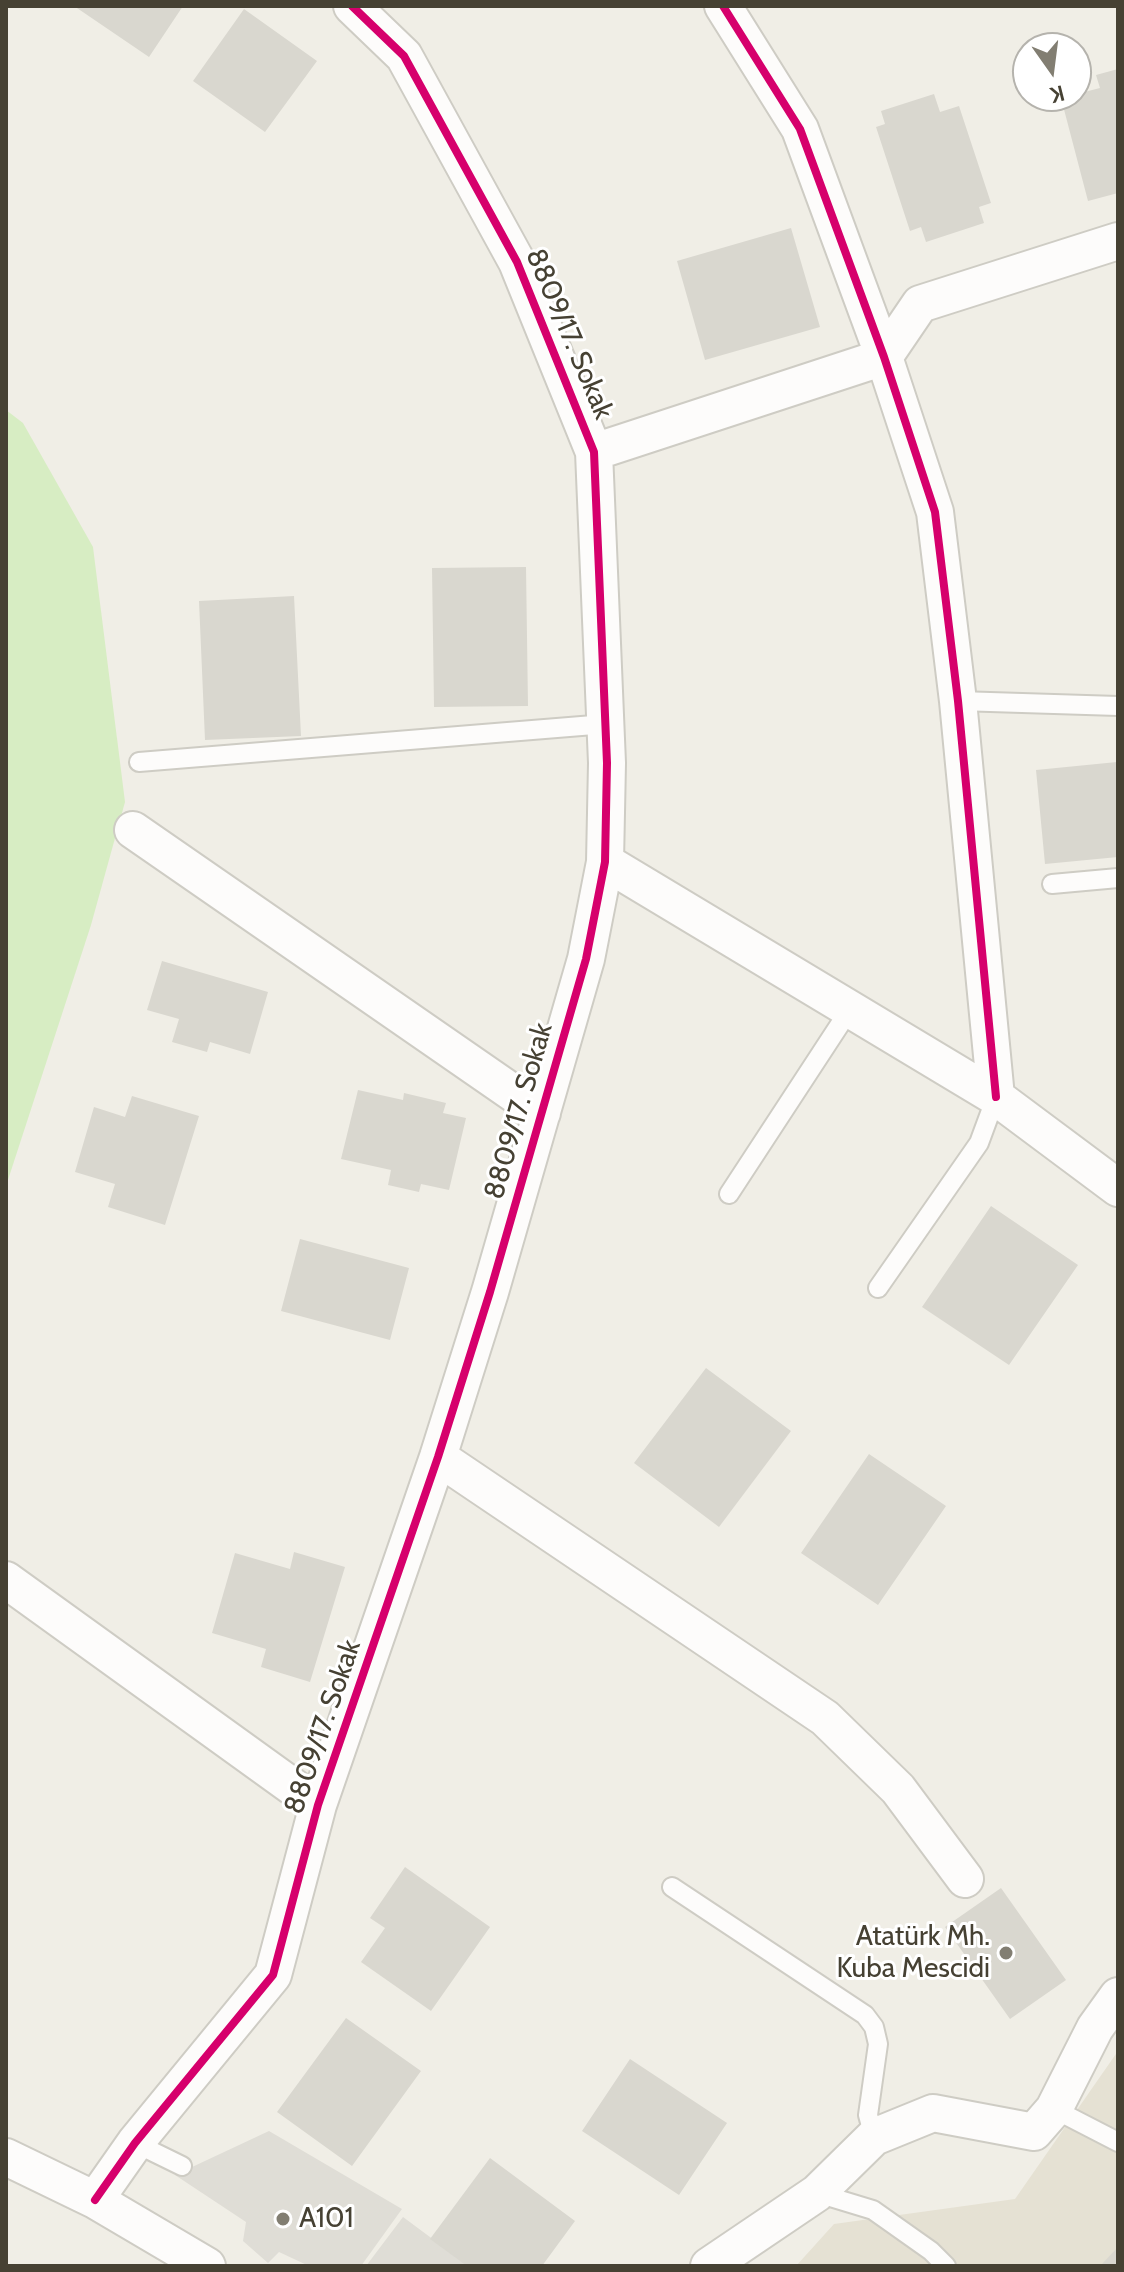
<!DOCTYPE html>
<meta charset="utf-8">
<style>
body{margin:0}
#map{position:relative;width:1124px;height:2272px;overflow:hidden;background:#f0eee6;font-family:Cabin,sans-serif}
canvas{display:block}
.frame{position:absolute;inset:0;border:8px solid #464133;pointer-events:none}
.north{position:absolute;left:1012px;top:32px;width:80px;height:80px;box-sizing:border-box;background:#fff;border:2px solid #b5b3ad;border-radius:50%;rotate:166deg;font-size:22px;font-weight:700;line-height:32px;text-align:center;color:#464133}
.north::after{content:'';display:block;margin:auto;width:28px;height:36px;background:#827e72;clip-path:polygon(50% 0,100% 100%,50% 72%,0 100%)}
</style>
<div id="map">
<canvas width="1124" height="2272"></canvas>
<div class="frame"></div>
<div class="north">K</div>
</div>
<script>
const g = document.querySelector('canvas').getContext('2d');
g.lineJoin = 'round';
function paint(path, color) {
  g.fillStyle = color;
  g.fill(path, 'evenodd');
}
function shape(rows) {
  const path = new Path2D();
  for (const r of rows) {
    path.moveTo(r[0], r[1]);
    for (let i = 2; i < r.length; i += 2) path.lineTo(r[i], r[i + 1]);
  }
  return path;
}
function trace(path, color, width, dash) {
  g.strokeStyle = color;
  g.lineWidth = width;
  g.lineCap = dash ? 'butt' : 'round';
  g.setLineDash(dash || []);
  g.stroke(path);
}
function label(font, color, halo, rows, align = 'center') {
  g.font = font + ' Cabin,sans-serif';
  g.lineWidth = 6;
  g.setLineDash([]);
  g.textBaseline = 'middle';
  g.strokeStyle = halo;
  g.fillStyle = color;
  for (const [text, x, y, turn = 0] of rows) {
    g.save();
    g.translate(x, y);
    g.rotate((+turn || 0) * Math.PI / 180);
    g.textAlign = isNaN(turn) ? turn : align;
    if (halo) g.strokeText(text, 0, 0);
    g.fillText(text, 0, 0);
    g.restore();
  }
}
const residential = shape([
 [1118,2051,1118,2266,796,2266,834,2224,1015,2199]
]);
const green = shape([
 [6,410,23,423,93,547,125,802,91,925,6,1186]
]);
const parking = shape([
 [269,2131,402,2209,361,2266,309,2266,279,2252,268,2263,243,2241,246,2222,175,2175],
 [403,2217,469,2266,366,2266]
]);
const building = shape([
 [74,6,183,6,149,57],
 [244,9,317,61,265,132,193,81],
 [1118,69,1118,193,1088,201,1061,98,1100,88,1096,75],
 [934,94,940,112,959,106,991,203,979,207,984,223,926,242,921,227,910,231,876,127,885,124,881,111],
 [791,228,820,327,705,360,677,261],
 [526,567,528,706,434,707,432,568],
 [294,596,301,736,205,740,199,601],
 [1117,762,1118,857,1045,864,1036,770],
 [162,961,268,992,250,1054,210,1042,207,1052,172,1042,179,1019,147,1010],
 [358,1090,403,1100,404,1093,446,1103,443,1113,466,1118,449,1190,421,1184,419,1192,388,1185,391,1170,341,1159],
 [132,1096,199,1116,165,1225,108,1207,115,1184,75,1172,94,1107,125,1117],
 [991,1206,1078,1265,1009,1365,922,1307],
 [300,1239,409,1268,390,1340,281,1311],
 [706,1368,791,1431,719,1527,634,1463],
 [869,1454,946,1506,878,1605,801,1553],
 [294,1552,345,1567,310,1682,261,1667,266,1649,212,1633,235,1553,290,1569],
 [405,1867,490,1927,431,2011,361,1962,385,1928,370,1918],
 [1001,1888,1066,1980,1010,2019,945,1927],
 [346,2018,421,2071,352,2166,277,2112],
 [630,2059,727,2123,679,2195,582,2131],
 [490,2158,575,2221,542,2266,467,2266,430,2239],
 [1118,2247,1118,2266,1104,2266,1102,2264]
]);
const lane = shape([
 [958,701,1118,706],
 [139,762,606,724],
 [1052,884,1118,878],
 [729,1194,850,1009],
 [878,1288,979,1143,996,1097],
 [672,1887,865,2015,874,2027,878,2044,868,2115,874,2137],
 [1054,2109,1118,2142],
 [135,2143,182,2166],
 [817,2193,873,2210,931,2251,946,2266]
]);
const street = shape([
 [723,6,800,129,884,357,935,512,958,701,996,1097],
 [594,452,884,357,920,304,1118,241],
 [133,830,542,1113],
 [605,862,996,1097,1118,1188],
 [438,1457,825,1718,898,1789,965,1879],
 [6,1580,318,1805],
 [6,2157,95,2200,207,2266],
 [95,2200,135,2143,273,1975,318,1805,438,1457,490,1292,586,959,605,862,607,763,594,452,517,262,404,56,352,6],
 [709,2266,817,2193,874,2137,933,2113,1034,2132,1054,2109,1095,2028,1118,1996]
]);
const cycleway = shape([
 [723,6,800,129,884,357,935,512,958,701,996,1097],
 [95,2200,135,2143,273,1975,318,1805,438,1457,490,1292,586,959,605,862,607,763,594,452,517,262,404,56,352,6]
]);
const markers = [
 [1006,1953,8,"#827e72"],
 [283,2219,8,"#827e72"]
];
const streetNames = [
 ["8809/17. Sokak",569,334,67],
 ["8809/17. Sokak",519,1111,-74],
 ["8809/17. Sokak",323,1727,-71]
];
const poiNames = [
 ["Atatürk Mh.",990,1937],
 ["Kuba Mescidi",990,1969],
 ["A101",299,2219,"left"]
];
paint(residential, '#e5e1d3');
paint(green, '#d7edc3');
paint(parking, '#dfddd6');
paint(building, '#d9d7cf');
trace(lane, '#ceccc4', 22);
trace(street, '#ceccc4', 40);
trace(lane, '#fdfcfb', 18);
trace(street, '#fdfcfb', 36);
trace(cycleway, '#d6006c', 8);
for (const [x, y, r, color] of markers) {
  const dot = new Path2D();
  dot.arc(x, y, r, 0, 2 * Math.PI);
  g.fillStyle = color;
  g.fill(dot);
  trace(dot, '#fff', 3);
}
label('28px', '#464133', '#fff', streetNames);
label('28px', '#464133', '#fff', poiNames, 'right');
</script>
